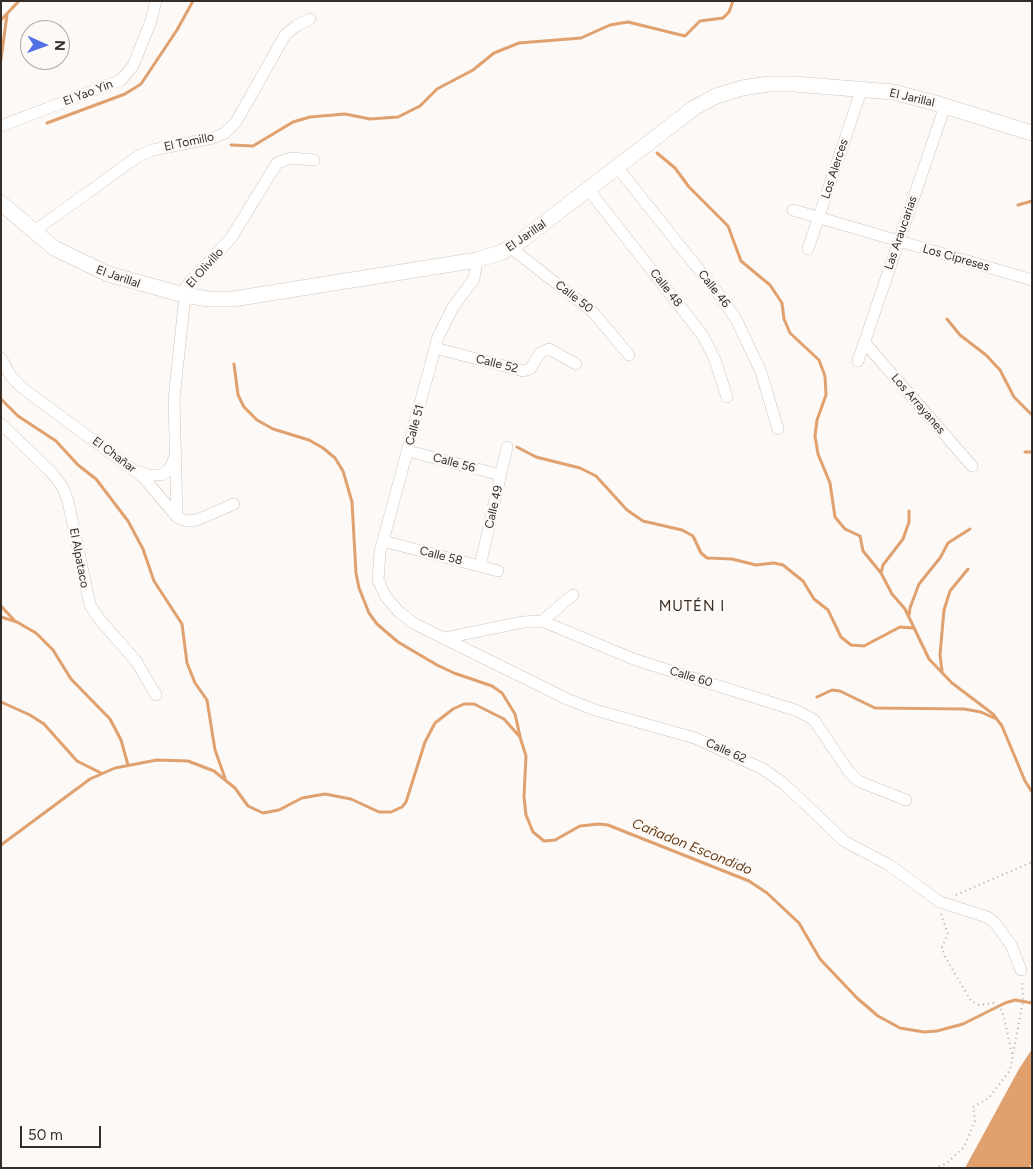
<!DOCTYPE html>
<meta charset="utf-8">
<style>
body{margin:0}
#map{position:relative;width:1033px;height:1169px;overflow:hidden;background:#fcf9f6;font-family:Figtree,sans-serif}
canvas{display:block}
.frame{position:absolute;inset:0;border:2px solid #342d28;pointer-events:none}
.north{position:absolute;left:20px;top:20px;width:50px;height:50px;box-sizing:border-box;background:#fcf9f6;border:1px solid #aca7a4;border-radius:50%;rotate:92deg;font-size:14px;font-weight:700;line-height:20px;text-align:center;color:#342d28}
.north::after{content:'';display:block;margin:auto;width:18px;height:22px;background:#5172e6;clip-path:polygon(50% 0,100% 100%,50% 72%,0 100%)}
.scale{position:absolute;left:20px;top:1126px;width:81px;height:22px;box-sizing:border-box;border:2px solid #342d28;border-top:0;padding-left:6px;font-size:15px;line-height:18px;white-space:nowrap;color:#342d28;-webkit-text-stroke:4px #fcf9f6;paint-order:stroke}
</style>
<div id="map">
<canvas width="1033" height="1169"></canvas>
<div class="frame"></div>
<div class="north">N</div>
<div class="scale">50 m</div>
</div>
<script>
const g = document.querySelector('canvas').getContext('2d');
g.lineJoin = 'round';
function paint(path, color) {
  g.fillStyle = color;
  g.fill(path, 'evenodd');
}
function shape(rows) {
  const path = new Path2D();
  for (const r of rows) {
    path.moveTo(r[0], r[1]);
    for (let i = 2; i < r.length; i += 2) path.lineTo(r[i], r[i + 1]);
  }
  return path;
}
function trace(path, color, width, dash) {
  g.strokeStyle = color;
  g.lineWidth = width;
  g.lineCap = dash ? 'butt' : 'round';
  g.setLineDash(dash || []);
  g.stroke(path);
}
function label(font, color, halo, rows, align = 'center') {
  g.font = font + ' Figtree,sans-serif';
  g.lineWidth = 5;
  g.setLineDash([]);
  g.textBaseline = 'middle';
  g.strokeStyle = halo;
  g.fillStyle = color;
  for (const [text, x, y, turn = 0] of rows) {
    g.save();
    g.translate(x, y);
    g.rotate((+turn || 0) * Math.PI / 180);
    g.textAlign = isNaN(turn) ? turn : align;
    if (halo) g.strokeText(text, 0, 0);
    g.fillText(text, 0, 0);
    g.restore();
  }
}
const water = shape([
 [1032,1049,1032,1162,1029,1168,965,1168,1019,1069]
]);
const stream = shape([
 [1,20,19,1],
 [1,59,7,15],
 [47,123,125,94,141,84,177,30,193,1],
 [231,145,253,146,293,122,310,117,345,114,370,119,398,117,420,106,437,89,473,70,494,53,519,43,581,38,610,25,628,22,685,36,700,21,723,18,729,12,733,1],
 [657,153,675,168,689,187,728,226,741,261,770,285,782,303,784,319,790,333,819,360,825,376,826,395,817,420,815,436,818,454,830,483,835,517,845,529,860,536,863,551,881,573,892,594,905,609,929,659,952,683,993,714,1002,726,1025,781,1032,792],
 [1018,205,1032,201],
 [947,319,960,335,986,355,1000,370,1014,397,1032,415],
 [234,364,238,395,244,407,257,420,273,429,309,440,323,448,335,458,343,471,352,502,356,573,359,588,369,613,377,624,398,642,437,665,454,673,492,686,502,693,515,714,520,736],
 [1,399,18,416,56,441,78,465,96,479,128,521,143,549,154,581,182,624,187,663,195,683,207,700,215,750,225,778],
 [517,447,536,457,580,468,596,476,627,510,643,521,682,530,693,536,701,553,707,558,732,559,756,565,774,563,783,565,803,581,814,599,828,610,841,637,851,645,864,646,900,627,913,628],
 [1025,452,1032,452],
 [881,573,883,565,903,539,909,522,909,511],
 [1,606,14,620],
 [909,615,910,608,919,584,940,558,948,543,970,529],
 [1,617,17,622,36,633,53,650,71,679,110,719,121,740,128,765],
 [942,671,940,655,944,610,950,591,968,569],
 [817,697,832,690,840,691,875,708,964,709,981,712,994,718],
 [1,702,30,715,44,724,77,761,101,773],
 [1,845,90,779,115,768,157,760,188,761,214,771,235,788,248,806,263,813,279,810,302,798,325,794,351,799,379,812,391,812,402,807,406,802,425,742,435,723,453,709,464,704,474,704,504,719,520,737,526,756,524,797,526,815,533,832,544,841,555,840,580,826,599,824,608,825,749,881,767,893,799,923,820,959,857,998,878,1016,900,1028,924,1032,937,1031,963,1024,1005,1003,1015,1000,1032,1003]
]);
const path = shape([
 [956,895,1032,862],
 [941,914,948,934,942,947,944,955,971,1001,979,1005,993,1003,1000,1008,1004,1017,1012,1055],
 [934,1168,946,1164,964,1147,975,1121,973,1107,989,1098,1010,1070,1023,1001,1022,980]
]);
const street = shape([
 [1,126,121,80,133,66,151,21,156,1],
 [617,167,720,296,736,319,761,372,778,429],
 [588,189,703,336,715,360,727,397],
 [793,210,1032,280],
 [33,232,140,155,153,150,213,138,225,133,236,122,285,35,296,26,310,19],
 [511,248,593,312,629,355],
 [808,249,862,88],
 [477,260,474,279,453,307,438,337,380,552,378,580,386,597,399,612,415,624,567,699,595,710,695,738,763,769,783,783,844,841,889,865,940,902,987,917,994,922,1011,945,1021,970],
 [864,342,972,466],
 [435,348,523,371,530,369,540,353,549,349,576,364],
 [1,358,10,375,21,387,143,477,177,517,187,521,197,520,234,504],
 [858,361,945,106],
 [1,424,52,473,62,486,68,501,90,605,100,620,136,661,156,695],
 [408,451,501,475],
 [139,472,147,475,161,475,169,470,174,459],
 [177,517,174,399,186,286,231,238,277,163,291,158,314,160],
 [383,541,498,571],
 [480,566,507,447],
 [542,621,573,595],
 [445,638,523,622,542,621,636,660,798,711,814,720,849,772,858,781,906,800]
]);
const secondary = shape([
 [1,203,54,248,108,274,184,295,209,299,233,299,477,260,502,252,518,243,694,108,716,96,742,88,769,84,794,84,893,92,935,103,1032,133]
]);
const streetNames = [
 ["El Yao Yin",88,93,-21],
 ["El Jarillal",912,98,13],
 ["El Tomillo",189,142,-12],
 ["Los Alerces",835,169,-72],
 ["Las Araucarias",901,233,-71],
 ["El Jarillal",526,236,-35],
 ["Los Cipreses",956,258,16],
 ["El Olivillo",205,268,-48],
 ["El Jarillal",118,277,19],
 ["Calle 48",666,288,52],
 ["Calle 46",714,289,52],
 ["Calle 50",574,297,38],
 ["Calle 52",497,364,14],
 ["Los Arrayanes",918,404,49],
 ["Calle 51",415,425,-75],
 ["El Chañar",114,455,37],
 ["Calle 56",454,463,15],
 ["Calle 49",494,507,-77],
 ["Calle 58",441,556,14],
 ["El Alpataco",79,558,79],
 ["Calle 60",691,677,17],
 ["Calle 62",726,751,24]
];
const waterNames = [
 ["Cañadon Escondido",692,847,22]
];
const quarterNames = [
 ["MUTÉN I",692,607]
];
paint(water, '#e0a16f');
trace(stream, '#e0a16f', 3);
trace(street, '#d5c4b7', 12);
trace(secondary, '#d5c4b7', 16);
trace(path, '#b0aba7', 2, [1, 4]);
trace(street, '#fff', 11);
trace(secondary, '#fff', 15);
label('12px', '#342d28', '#fcf9f6', streetNames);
label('italic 14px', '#693f1a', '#fcf9f6', waterNames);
g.letterSpacing = '1px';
label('15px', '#3c2e24', '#fcf9f6', quarterNames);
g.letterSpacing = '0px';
</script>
